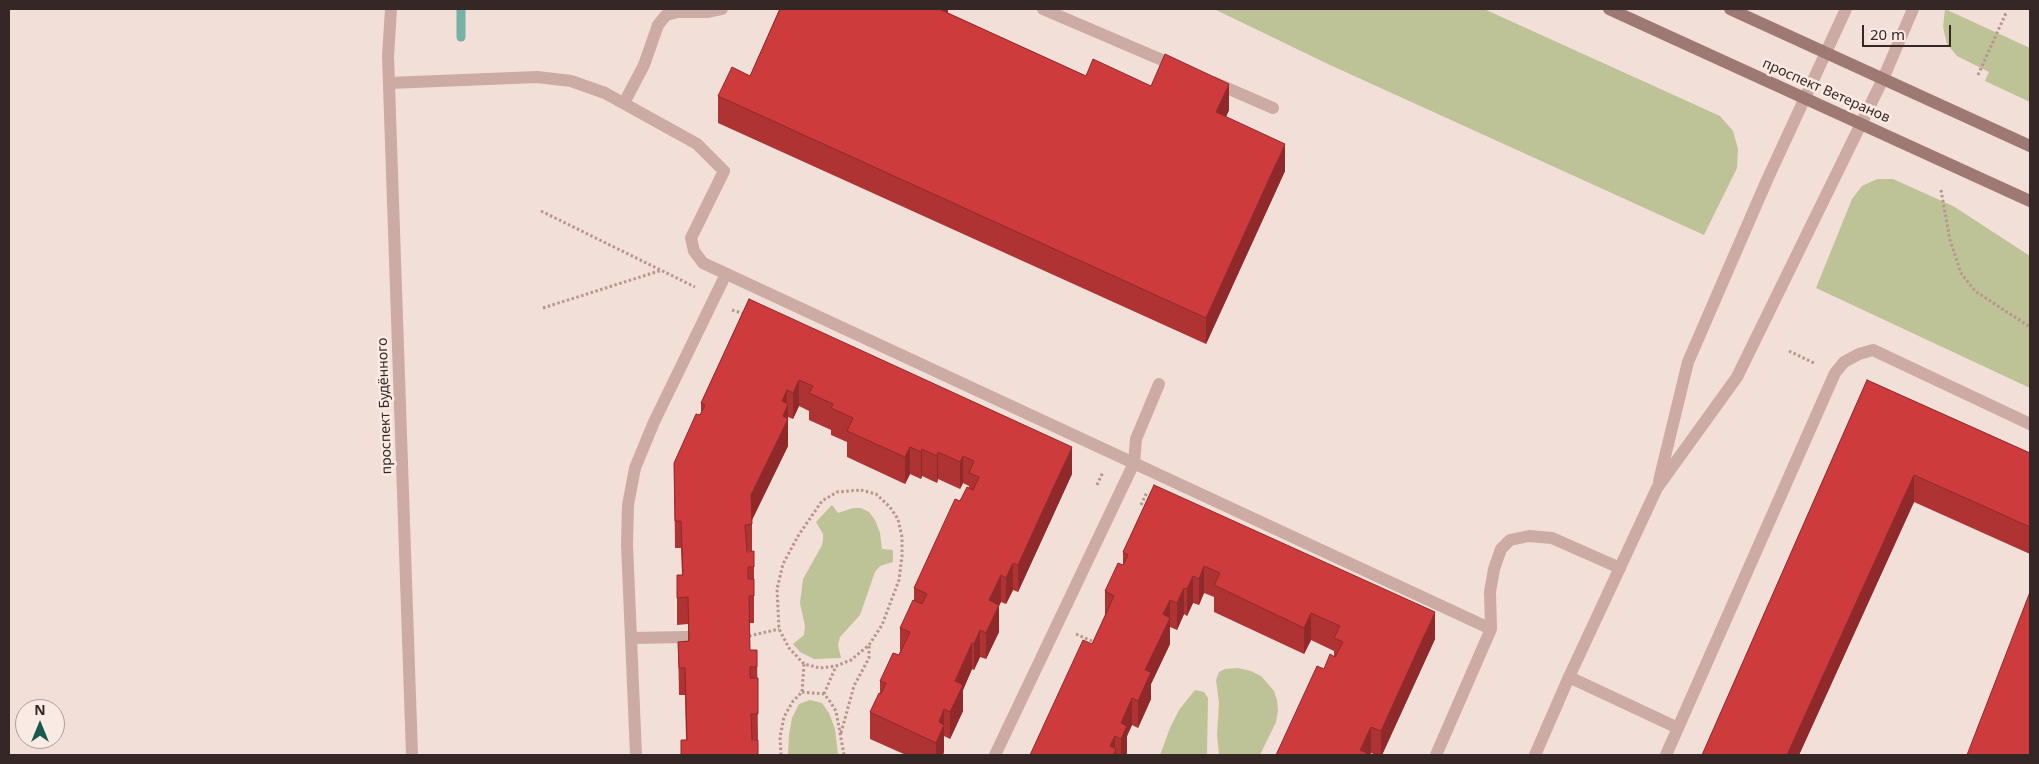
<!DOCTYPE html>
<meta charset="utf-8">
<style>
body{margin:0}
#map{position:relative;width:2039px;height:764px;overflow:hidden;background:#f2dfd7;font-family:"Noto Sans",sans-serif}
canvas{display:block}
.frame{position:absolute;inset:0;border:10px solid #352725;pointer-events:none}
.north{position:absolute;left:15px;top:699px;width:50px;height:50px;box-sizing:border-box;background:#faeae4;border:1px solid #ab9c98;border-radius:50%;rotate:0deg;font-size:14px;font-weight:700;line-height:20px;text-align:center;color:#352725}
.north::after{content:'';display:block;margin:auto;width:18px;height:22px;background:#19594d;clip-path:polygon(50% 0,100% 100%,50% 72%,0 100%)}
.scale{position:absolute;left:1862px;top:25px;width:89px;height:22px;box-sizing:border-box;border:2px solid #352725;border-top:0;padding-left:6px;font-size:15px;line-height:18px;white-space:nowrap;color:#352725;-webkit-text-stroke:4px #faeae4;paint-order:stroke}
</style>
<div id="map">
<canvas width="2039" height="764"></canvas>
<div class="frame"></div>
<div class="north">N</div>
<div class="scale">20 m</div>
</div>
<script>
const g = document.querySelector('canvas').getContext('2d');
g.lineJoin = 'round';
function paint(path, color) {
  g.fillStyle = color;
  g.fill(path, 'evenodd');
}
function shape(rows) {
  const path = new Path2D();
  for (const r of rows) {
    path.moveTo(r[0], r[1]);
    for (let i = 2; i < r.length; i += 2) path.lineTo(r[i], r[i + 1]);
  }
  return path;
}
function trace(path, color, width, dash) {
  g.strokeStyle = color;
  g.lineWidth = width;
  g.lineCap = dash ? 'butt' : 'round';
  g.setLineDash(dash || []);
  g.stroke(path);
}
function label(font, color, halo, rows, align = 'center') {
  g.font = font + ' "Noto Sans",sans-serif';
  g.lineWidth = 5;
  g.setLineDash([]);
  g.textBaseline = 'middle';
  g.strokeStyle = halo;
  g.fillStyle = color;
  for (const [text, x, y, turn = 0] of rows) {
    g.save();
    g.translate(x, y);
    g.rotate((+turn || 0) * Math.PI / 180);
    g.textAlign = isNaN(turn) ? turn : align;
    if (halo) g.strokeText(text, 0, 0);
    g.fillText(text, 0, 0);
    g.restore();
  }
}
const green = shape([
 [1214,9,1484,9,1720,116,1733,131,1738,149,1737,168,1704,235,1330,65],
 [1945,9,2030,48,2030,102,1985,81,1989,72,1957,56,1947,44,1943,27],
 [1877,179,1893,179,1953,206,2030,256,2030,388,1816,288,1852,199,1862,186],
 [832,505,838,513,853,508,861,508,869,512,875,520,880,533,882,549,893,550,893,562,880,566,875,572,860,615,840,637,838,645,841,658,814,659,800,652,793,644,804,635,805,626,800,603,803,579,821,547,823,541,823,534,816,522],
 [1238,668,1251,671,1261,676,1274,691,1277,700,1278,710,1276,722,1260,755,1219,755,1217,735,1219,703,1216,680,1219,672,1225,669],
 [1195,690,1204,692,1208,698,1207,755,1160,755,1170,728,1179,710],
 [810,700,822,703,829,713,835,729,838,755,788,755,789,735,792,718,799,704]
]);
const stream = shape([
 [461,9,461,37]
]);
const path = shape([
 [1978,75,2006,13],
 [1941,190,1950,240,1961,273,1975,291,2030,327],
 [541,211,695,287],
 [543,308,662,270],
 [732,310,745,314],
 [1789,351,1816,364],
 [1097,485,1103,472],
 [861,490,876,494,890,507,898,519,902,537,902,556,899,580,882,625,869,645,851,660,836,666,820,668,804,664,789,648,779,629,777,589,783,564,798,536,822,501,837,492,861,490],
 [1141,505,1147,492],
 [1076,634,1096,643],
 [749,636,779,629],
 [802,692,824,694,829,700,836,711,844,755],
 [824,694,836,666],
 [841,733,854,686,869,658,869,645],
 [781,755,780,737,784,717,793,701,802,692,804,664]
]);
const service = shape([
 [1043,9,1176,66],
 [1213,82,1273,108],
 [389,83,537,77,571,81,605,93,697,144,724,171,691,238,694,251,703,263,1491,629],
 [624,103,644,65,658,25,666,15,678,12,708,12,722,9],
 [631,638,688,637],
 [1569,677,1678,728],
 [636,755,627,545,628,505,635,468,654,422,726,274],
 [995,755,1134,463,1136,439,1159,384],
 [1436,755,1491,629,1490,592,1494,569,1501,549,1510,540,1529,536,1552,538,1620,568],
 [1666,755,1835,373,1844,362,1859,354,1873,350,2030,424]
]);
const minor = shape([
 [1659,481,1688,362,1767,180,1846,9],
 [1535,755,1569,677,1657,488,1737,377,1883,79,1913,9]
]);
const tertiary = shape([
 [391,9,388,56,412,755]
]);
const secondary = shape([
 [1609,9,2030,201],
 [1730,9,2030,146]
]);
const wall = shape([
 [776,9,948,9,948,13,1086,76,1151,86,1229,110,1226,117,1285,171,1206,344,718,123,718,96,750,76,779,10],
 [749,299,1072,474,1018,592,1013,590,1006,604,1001,602,999,605,999,632,986,659,980,657,974,670,972,669,963,690,963,711,950,739,944,736,944,751,943,755,906,755,870,739,870,712,880,693,880,681,899,655,900,652,900,628,914,601,914,588,960,501,969,488,969,486,963,483,960,489,938,479,937,483,922,476,921,479,910,474,905,484,847,457,847,442,831,435,831,430,809,420,809,411,799,406,793,419,788,417,788,446,752,520,752,551,747,551,754,567,754,623,749,623,750,650,757,650,758,740,686,740,685,695,679,695,678,642,688,641,688,624,677,625,677,575,682,575,681,548,675,548,674,463,700,415,701,413,701,403],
 [1867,380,2030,453,2030,554,1914,502,1799,755,1702,755],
 [1154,485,1435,639,1382,755,1376,755,1371,753,1324,669,1334,656,1334,651,1311,640,1304,654,1214,612,1214,597,1204,593,1199,605,1193,603,1187,616,1184,614,1177,630,1170,627,1170,644,1151,684,1151,699,1138,728,1132,725,1127,736,1127,753,1126,755,1030,755,1092,644,1105,616,1105,591,1123,565,1123,552]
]);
const shadedWall = shape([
 [939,9,948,9,948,16],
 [1229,84,1229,110,1216,139,1216,112],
 [1285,144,1285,171,1206,344,1206,318],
 [799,380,799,406,793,419,793,393],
 [787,390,787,406,788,404,788,446,751,522,751,495,782,401],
 [910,447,910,474,905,484,905,457],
 [1072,447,1072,474,1018,592,1018,565],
 [922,449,922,476,921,479,921,452],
 [938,452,938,479,937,483,937,456],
 [963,456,963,483,960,489,960,462],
 [1914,475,1914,502,1799,755,1787,755],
 [1013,563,1013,590,1006,604,1006,578],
 [1204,566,1204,593,1199,605,1199,579],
 [1001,575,1001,602,996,612,999,605,999,632,986,659,986,633,989,600],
 [1193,576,1193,603,1187,616,1187,589],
 [1184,588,1184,614,1177,630,1177,603],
 [1170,600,1170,644,1151,684,1151,699,1138,728,1138,701,1145,670,1163,614],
 [1435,612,1435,639,1382,755,1381,755,1381,731],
 [1311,613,1311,640,1304,654,1304,628],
 [980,630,980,657,974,670,974,644],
 [972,643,972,669,963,690,963,711,950,739,950,712,955,681],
 [1132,698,1132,725,1127,736,1127,753,1126,755,1121,755,1121,723],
 [944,709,944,751,943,755,936,755,936,743,939,722],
 [1371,727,1371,753,1370,755,1360,755,1360,750],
 [1115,736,1115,753,1116,749,1116,755,1110,755,1110,746]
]);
const building = shape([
 [780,9,940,9,939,9,1086,76,1093,59,1151,86,1165,54,1229,84,1216,112,1285,144,1206,318,718,96,732,67,750,76,780,9],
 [749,299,1072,447,1018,565,1013,563,1006,578,1001,575,989,600,999,605,986,633,980,630,974,644,972,643,955,681,963,685,950,712,944,709,939,722,944,725,936,743,870,712,879,693,881,694,886,683,880,681,893,653,899,655,910,632,900,628,913,600,922,604,927,594,914,588,955,499,960,501,967,487,973,490,979,477,969,473,974,461,963,456,960,462,938,452,937,456,922,449,921,452,910,447,905,457,847,431,853,418,831,408,833,404,809,393,813,386,799,380,793,393,787,390,782,401,788,404,783,416,788,419,751,495,752,524,745,525,747,552,754,551,754,567,748,567,748,579,754,579,754,596,749,596,750,650,757,650,757,667,750,667,750,678,758,678,758,714,751,714,752,741,758,740,758,755,681,755,681,740,687,740,685,668,679,668,678,642,689,641,688,597,677,598,677,575,683,575,681,521,675,521,674,463,696,414,700,415,705,405,701,403,749,299],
 [1867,380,2030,453,2030,527,1914,475,1787,755,1702,755,1867,380],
 [1154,485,1435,612,1381,731,1371,727,1360,750,1367,753,1366,755,1276,755,1317,666,1324,669,1330,654,1335,657,1343,642,1334,638,1340,626,1311,613,1304,628,1214,585,1220,573,1204,566,1199,579,1193,576,1187,589,1184,588,1177,603,1170,600,1163,614,1170,618,1145,670,1151,672,1138,701,1132,698,1121,723,1127,726,1121,739,1115,736,1110,746,1116,749,1114,755,1030,755,1083,640,1092,644,1114,596,1105,591,1118,563,1123,565,1128,555,1123,552,1154,485],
 [2030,592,2030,755,1967,755,2030,592]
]);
const streetNames = [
 ["проспект Ветеранов",1826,91,24],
 ["проспект Будённого",385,406,-92]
];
paint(green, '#bec297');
trace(stream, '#75b1a4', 9);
trace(path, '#b6958d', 3, [2.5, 2.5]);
trace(service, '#cbaba3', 12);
trace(minor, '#cbaba3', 12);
trace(tertiary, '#cbaba3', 12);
trace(secondary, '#9e7974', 12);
paint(wall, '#b03334');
paint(shadedWall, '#90292a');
paint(building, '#cd3b3c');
trace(building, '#90292a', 1);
label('14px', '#352725', '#faeae4', streetNames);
</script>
